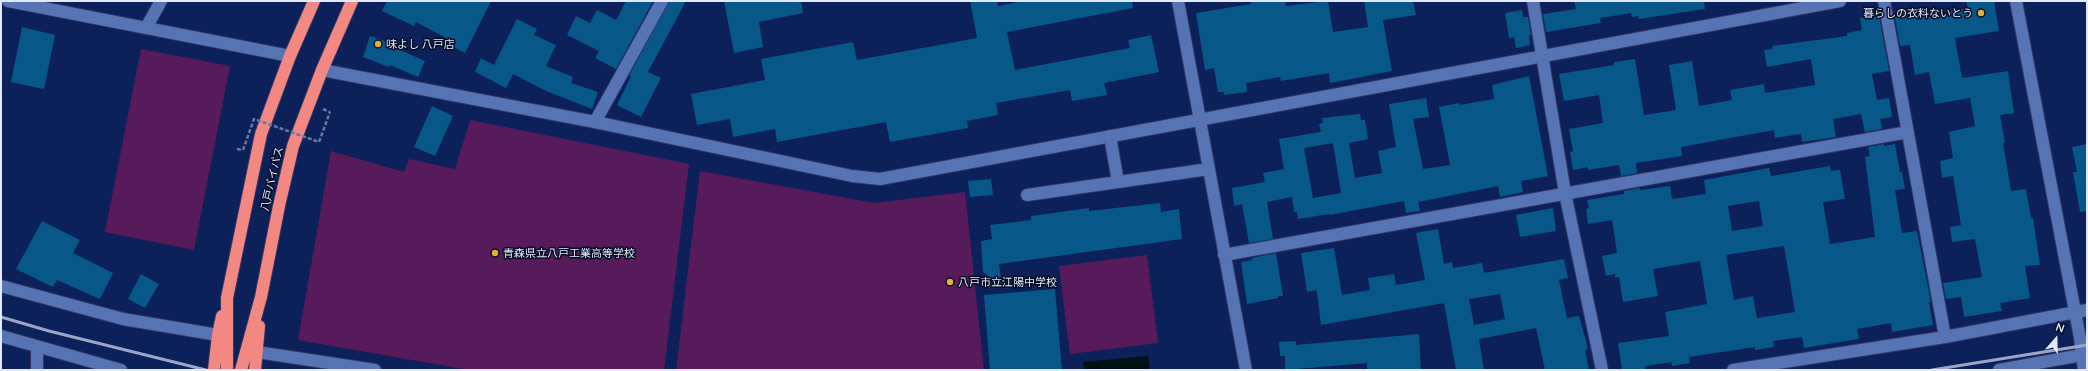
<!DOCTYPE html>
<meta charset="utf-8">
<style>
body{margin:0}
#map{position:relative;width:2088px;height:371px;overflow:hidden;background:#0c205a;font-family:Lato,sans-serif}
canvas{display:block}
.frame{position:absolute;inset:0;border:2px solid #e2e9f8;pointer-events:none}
.north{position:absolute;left:2036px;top:319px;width:40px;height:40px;-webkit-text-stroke:3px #050d26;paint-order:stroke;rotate:20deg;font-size:11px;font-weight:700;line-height:16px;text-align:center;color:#e2e9f8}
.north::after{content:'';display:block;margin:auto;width:14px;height:18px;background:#e2e9f8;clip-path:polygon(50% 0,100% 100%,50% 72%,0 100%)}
</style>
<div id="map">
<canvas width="2088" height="371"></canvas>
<div class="frame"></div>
<div class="north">N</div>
</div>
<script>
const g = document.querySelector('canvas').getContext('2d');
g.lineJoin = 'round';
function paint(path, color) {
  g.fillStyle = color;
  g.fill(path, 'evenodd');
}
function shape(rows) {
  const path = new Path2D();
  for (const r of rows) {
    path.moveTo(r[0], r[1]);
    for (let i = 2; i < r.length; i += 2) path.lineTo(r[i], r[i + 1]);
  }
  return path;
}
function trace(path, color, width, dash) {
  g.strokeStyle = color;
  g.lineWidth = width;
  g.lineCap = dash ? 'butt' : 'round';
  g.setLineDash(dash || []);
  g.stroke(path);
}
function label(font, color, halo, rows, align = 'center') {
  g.font = font + ' Lato,"Noto Sans JP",sans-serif';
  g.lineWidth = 3;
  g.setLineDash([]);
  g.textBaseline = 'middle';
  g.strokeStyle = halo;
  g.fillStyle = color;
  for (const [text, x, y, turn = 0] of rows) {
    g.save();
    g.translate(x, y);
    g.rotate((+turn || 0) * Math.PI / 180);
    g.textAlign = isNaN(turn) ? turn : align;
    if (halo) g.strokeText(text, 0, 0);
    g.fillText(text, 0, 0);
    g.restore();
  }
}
const green = shape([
 [141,49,230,66,194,250,105,232],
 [470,120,689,164,664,370,469,370,298,340,331,151,404,172,409,159,455,169],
 [700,171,874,203,965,192,984,370,676,370],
 [1147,255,1158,343,1070,354,1059,266]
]);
const water = shape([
 [1148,356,1150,370,1084,370,1083,362]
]);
const building = shape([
 [387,1,491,1,465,53,446,43,448,39,416,22,414,26,382,11],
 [626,1,653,1,616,69,595,58,599,51,567,35,576,16,590,23,597,10,616,20],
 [669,1,686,1,648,72,661,78,641,117,617,105,631,76,629,76],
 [724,1,801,1,803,13,759,22,763,47,734,53],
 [970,1,997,1,998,6,1024,1,1132,1,1133,8,1007,32,1015,70,1130,48,1128,40,1151,35,1159,72,1104,83,1107,95,1072,101,1070,90,996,103,998,115,967,121,968,128,890,142,886,122,777,142,775,129,733,137,730,119,697,125,691,94,765,80,761,59,853,42,857,60,977,38],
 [1251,1,1285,1,1286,6,1328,1,1333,32,1368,27,1364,1,1413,1,1416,15,1383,20,1392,71,1330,83,1329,73,1281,81,1280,77,1246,83,1247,92,1224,95,1224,92,1218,92,1214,68,1205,70,1196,13,1251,4],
 [1574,1,1704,1,1705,9,1639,19,1638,16,1632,17,1631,13,1600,18,1601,23,1546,32,1543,14,1576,9],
 [1966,1,1994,1,1999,31,1955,38,1962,78,2008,71,2014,113,2000,115,2005,142,2003,143,2011,191,2026,189,2031,218,2033,218,2040,265,2025,266,2030,298,2000,303,2002,311,1964,317,1961,297,1946,299,1943,283,1982,277,1975,239,1952,242,1950,227,1961,225,1953,176,1942,178,1940,161,1953,158,1949,132,1975,126,1970,98,1935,104,1929,72,1915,75,1910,45,1900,46,1894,13,1924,8,1925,18,1951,14,1951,11,1968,8],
 [1522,10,1523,17,1528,17,1531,35,1529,35,1530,45,1516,48,1514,37,1509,38,1505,13],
 [1879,15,1889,71,1872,74,1877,100,1889,98,1892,117,1880,119,1882,129,1865,132,1861,114,1833,119,1836,137,1802,142,1801,134,1775,138,1774,130,1681,147,1682,156,1636,163,1637,173,1621,176,1619,165,1588,170,1588,167,1573,170,1570,152,1573,151,1569,129,1603,123,1599,95,1564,101,1559,74,1614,65,1614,62,1635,59,1644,115,1676,110,1669,65,1692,61,1699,106,1732,100,1730,90,1764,84,1765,93,1815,85,1811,59,1767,67,1764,50,1773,49,1772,46,1847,36,1847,33,1862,30,1860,18],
 [517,19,537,29,534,35,556,45,546,66,573,77,571,83,598,92,592,109,544,90,513,74,506,88,475,72,481,58,494,65],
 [22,27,55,35,44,89,11,82],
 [370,36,397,45,396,48,425,61,418,77,390,65,389,67,363,57],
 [1529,76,1548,176,1521,181,1523,192,1500,197,1498,186,1418,202,1420,211,1406,213,1404,201,1329,215,1329,214,1298,219,1297,212,1294,212,1292,197,1267,202,1273,239,1249,243,1242,204,1234,206,1232,188,1265,182,1263,173,1284,169,1279,139,1321,132,1319,124,1323,123,1322,118,1360,114,1361,120,1365,120,1368,139,1349,143,1355,178,1382,173,1378,151,1396,147,1389,104,1426,98,1429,117,1413,119,1423,169,1450,165,1439,107,1459,103,1460,105,1494,99,1492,85],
 [1333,143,1341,193,1313,198,1304,148],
 [432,106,453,116,435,156,414,147],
 [1884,144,1884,146,1895,144,1900,172,1902,172,1905,189,1895,190,1902,233,1917,231,1931,302,1929,302,1933,325,1892,332,1891,323,1857,329,1859,339,1804,348,1802,337,1773,341,1774,347,1755,350,1755,347,1689,357,1690,363,1672,366,1672,362,1645,366,1645,370,1622,370,1618,343,1669,336,1665,312,1707,304,1700,261,1653,269,1658,296,1623,302,1619,277,1615,277,1615,274,1606,276,1602,256,1617,253,1612,220,1588,224,1586,209,1589,208,1587,200,1624,194,1624,191,1640,188,1640,190,1670,186,1672,199,1706,194,1704,180,1769,168,1771,176,1830,166,1831,171,1840,170,1845,199,1823,202,1830,244,1875,237,1865,157,1870,156,1868,147],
 [1759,201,1763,226,1732,231,1728,206],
 [1784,246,1795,312,1757,318,1753,296,1734,300,1726,255],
 [2087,144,2087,211,2080,212,2073,172,2077,172,2072,147],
 [991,179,993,195,970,197,968,181],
 [1160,203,1161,212,1179,209,1182,239,999,264,1002,286,983,272,981,241,992,239,990,225,1031,220,1031,216,1089,208,1089,211],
 [1553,208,1556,231,1520,237,1516,215],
 [42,221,80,240,73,253,113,273,100,299,57,280,53,287,16,269],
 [1438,229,1444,264,1452,262,1453,268,1482,263,1484,273,1564,259,1568,278,1559,280,1567,318,1579,316,1588,349,1585,350,1589,370,1545,370,1536,328,1479,339,1484,370,1456,370,1444,303,1321,325,1317,293,1316,290,1307,292,1301,253,1334,248,1342,295,1370,290,1368,278,1394,274,1396,285,1425,280,1416,233],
 [1500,294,1505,319,1474,325,1469,299],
 [1276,253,1283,296,1278,296,1278,298,1247,304,1241,262,1252,260,1252,258],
 [141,274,159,284,145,308,128,299],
 [1055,289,1062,370,990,370,984,295],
 [1419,334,1421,370,1367,370,1367,363,1285,370,1285,356,1280,356,1279,342,1296,341,1296,345]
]);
const path = shape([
 [323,109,330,112],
 [237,149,243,150]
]);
const minor = shape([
 [8,1,290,56],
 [1178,1,1246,370],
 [1533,1,1565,193,1602,370],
 [1884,1,1945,337],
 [2016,1,2080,338,2084,370],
 [146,28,161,1],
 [322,70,595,122,852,176,880,179,1840,1],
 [595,122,662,1],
 [1110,136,1118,182,1209,169],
 [1027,195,1118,182],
 [1224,255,1908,132],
 [1,286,123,319,218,335],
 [1,336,121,370],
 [257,352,375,370],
 [37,370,37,347],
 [1733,370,1945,337,2087,310],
 [1999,370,2082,355]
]);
const highway = shape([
 [214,370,218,335,222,316],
 [227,370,227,298,261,134,290,56,314,1],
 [241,370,261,297,279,206,293,146,322,70,352,1],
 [255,370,259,326]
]);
const rail = shape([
 [1,317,49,331,206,370],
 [1932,370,2087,345]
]);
const pathBridge = shape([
 [243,150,254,119,319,142,330,112]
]);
const markers = [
 [1981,13,4,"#e1af34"],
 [378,44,4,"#e1af34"],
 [495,253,4,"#e1af34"],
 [950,282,4,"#e1af34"]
];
const poiNames = [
 ["暮らしの衣料ないとう",1973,13,"right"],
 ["味よし 八戸店",386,44],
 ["青森県立八戸工業高等学校",503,253],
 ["八戸市立江陽中学校",958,282]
];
const streetNames = [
 ["八戸バイパス",272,179,-77]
];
paint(green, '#571b5b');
paint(water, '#001113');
paint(building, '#085789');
trace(minor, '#323666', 14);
trace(highway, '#323666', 14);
trace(path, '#6a789f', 2.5, [4, 2]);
trace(minor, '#5673b4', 12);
trace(highway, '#f28881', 12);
trace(rail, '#9aa6c3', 3);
trace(pathBridge, '#6a789f', 2.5, [4, 2]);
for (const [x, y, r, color] of markers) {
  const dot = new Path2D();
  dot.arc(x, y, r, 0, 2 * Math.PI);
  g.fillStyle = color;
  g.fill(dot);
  trace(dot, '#050d26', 1.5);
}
label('11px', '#e2e9f8', '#050d26', poiNames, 'left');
label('11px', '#e2e9f8', '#050d26', streetNames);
</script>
